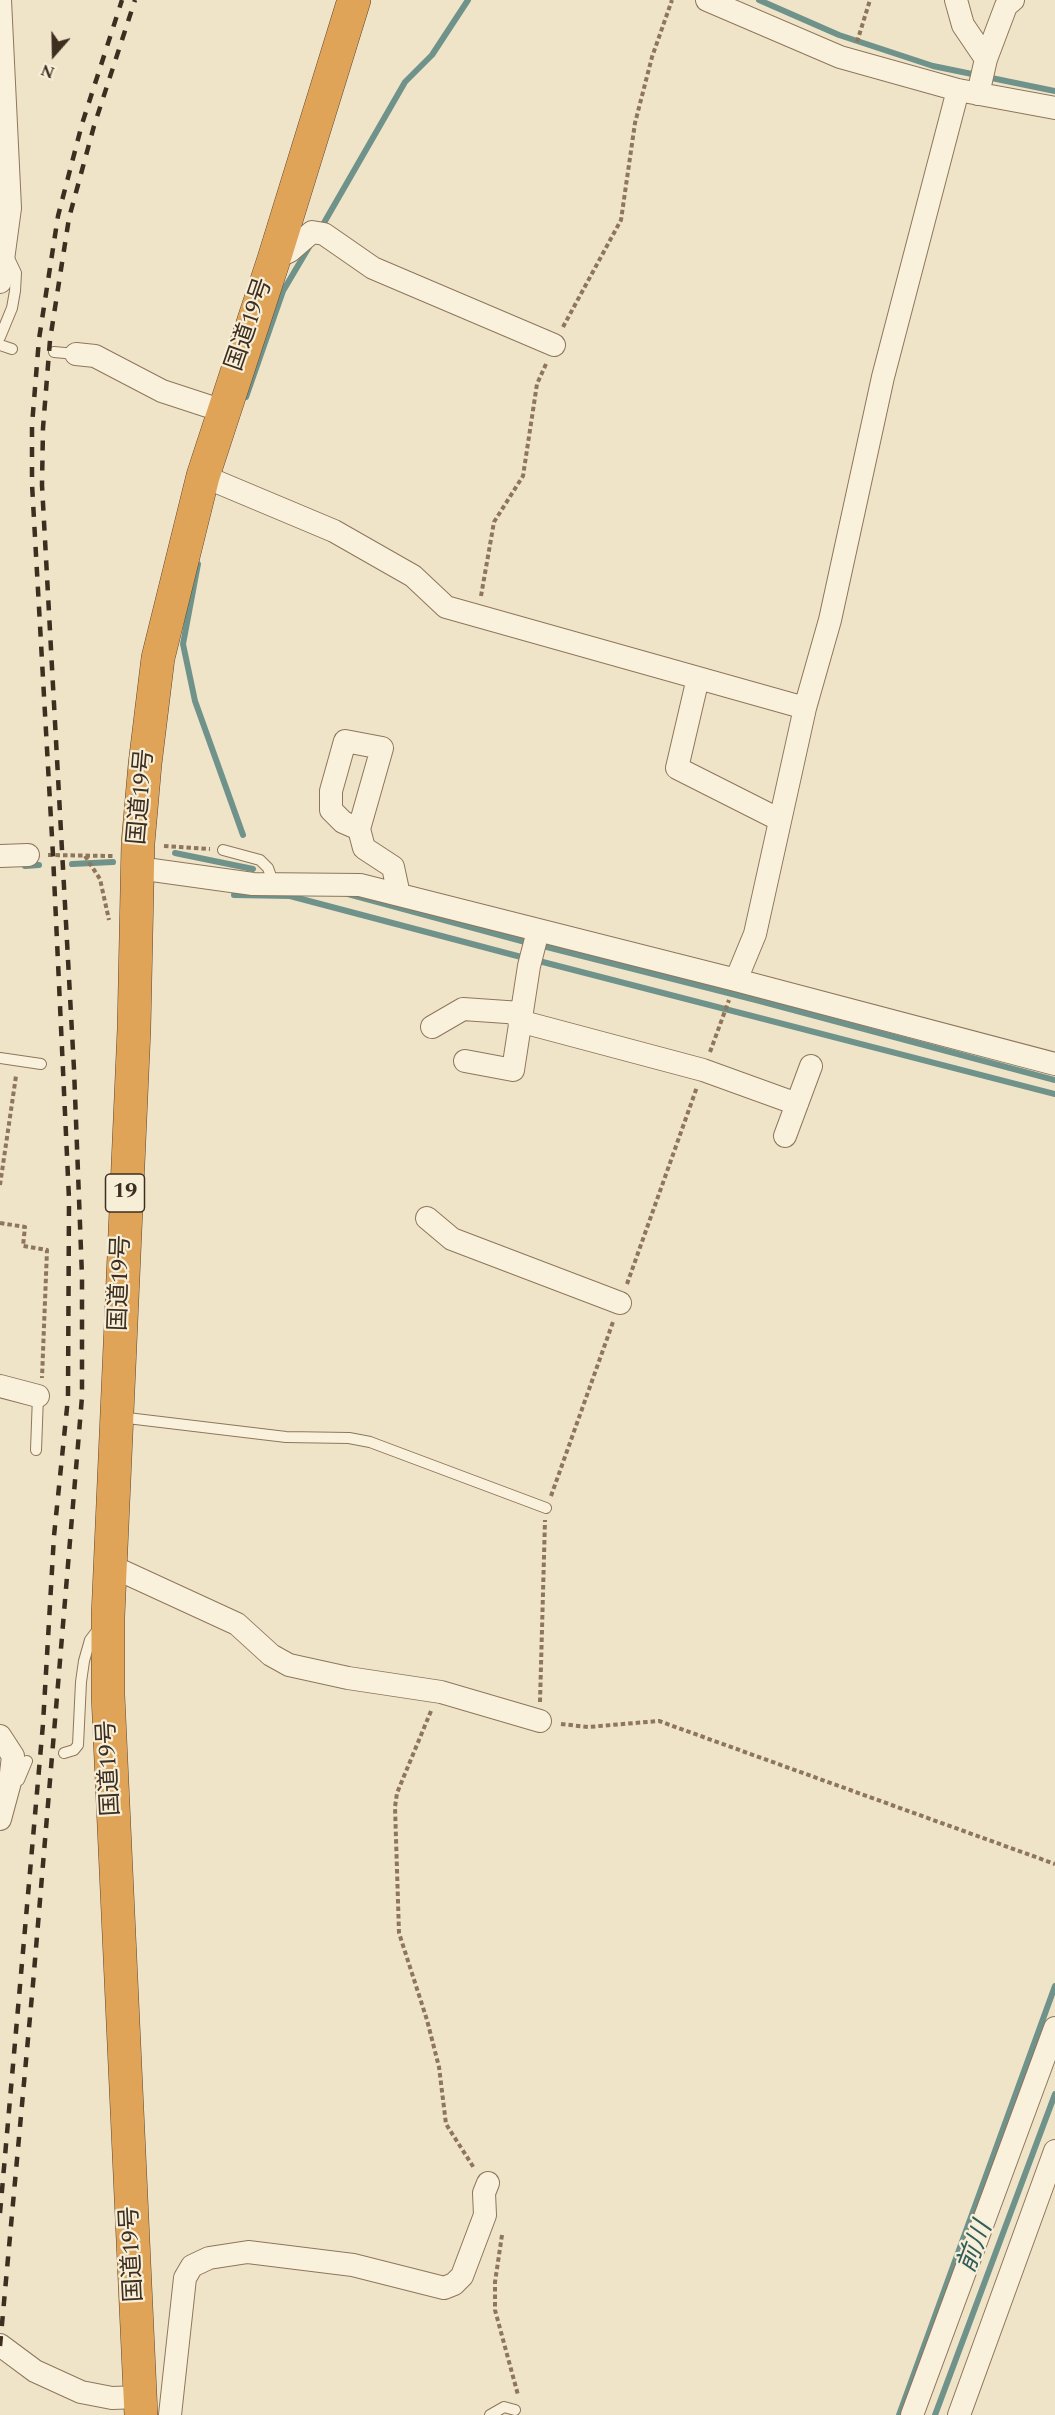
<!DOCTYPE html>
<meta charset="utf-8">
<style>
body{margin:0}
#map{position:relative;width:1055px;height:2415px;overflow:hidden;background:#f0e4c8;font-family:Spectral,serif}
canvas{display:block}
.north{position:absolute;left:24px;top:24px;width:60px;height:60px;-webkit-text-stroke:4px #f7eed8;paint-order:stroke;rotate:200deg;font-size:16px;font-weight:700;line-height:24px;text-align:center;color:#3d2e20}
.north::after{content:'';display:block;margin:auto;width:21px;height:27px;background:#3d2e20;clip-path:polygon(50% 0,100% 100%,50% 72%,0 100%)}
</style>
<div id="map">
<canvas width="1055" height="2415"></canvas>
<div class="north">N</div>
</div>
<script>
const g = document.querySelector('canvas').getContext('2d');
g.lineJoin = 'round';
function shape(rows) {
  const path = new Path2D();
  for (const r of rows) {
    path.moveTo(r[0], r[1]);
    for (let i = 2; i < r.length; i += 2) path.lineTo(r[i], r[i + 1]);
  }
  return path;
}
function trace(path, color, width, dash) {
  g.strokeStyle = color;
  g.lineWidth = width;
  g.lineCap = dash ? 'butt' : 'round';
  g.setLineDash(dash || []);
  g.stroke(path);
}
function label(font, color, halo, rows, align = 'center') {
  g.font = font + ' Spectral,"Noto Sans JP",serif';
  g.lineWidth = 4.5;
  g.setLineDash([]);
  g.textBaseline = 'middle';
  g.strokeStyle = halo;
  g.fillStyle = color;
  for (const [text, x, y, turn = 0] of rows) {
    g.save();
    g.translate(x, y);
    g.rotate((+turn || 0) * Math.PI / 180);
    g.textAlign = isNaN(turn) ? turn : align;
    if (halo) g.strokeText(text, 0, 0);
    g.fillText(text, 0, 0);
    g.restore();
  }
}
const stream = shape([
 [759,0,839,35,933,66,1055,91],
 [321,228,405,82,432,55,468,0],
 [246,397,283,291,309,247],
 [198,564,183,644,195,701,243,835],
 [175,853,253,869],
 [72,864,113,862],
 [25,866,39,865],
 [348,894,529,943],
 [234,895,290,896,525,958],
 [539,945,756,1000,1055,1080],
 [535,960,1055,1094],
 [899,2415,1055,1986],
 [935,2415,1055,2094]
]);
const path = shape([
 [857,42,870,0],
 [563,327,621,220,635,123,652,57,672,0],
 [481,596,494,522,523,476,537,384,546,364],
 [164,846,210,849],
 [48,855,113,856],
 [85,856,100,879,109,920],
 [710,1052,729,1000],
 [0,1185,16,1076],
 [0,1223,25,1227,23,1246,47,1250,42,1378],
 [627,1284,697,1087],
 [551,1496,613,1322],
 [540,1702,545,1520],
 [431,1711,397,1793,395,1807,399,1933,427,2020,439,2067,446,2124,474,2168],
 [561,1724,588,1727,659,1721,1055,1864],
 [502,2235,495,2282,495,2310,518,2395]
]);
const lane = shape([
 [0,337,12,308,15,291,16,273,8,256],
 [0,345,12,349],
 [54,352,76,354],
 [223,850,260,860,268,868,274,885],
 [0,1058,41,1064],
 [119,1417,286,1437,349,1438,370,1442,546,1508],
 [36,1450,38,1396],
 [64,1753,74,1750,78,1745,81,1682,84,1661,90,1640,99,1628],
 [19,1780,27,1761],
 [490,2415,504,2407,515,2410]
]);
const street = shape([
 [707,0,840,57,958,90,1055,108],
 [956,0,963,25,986,59,978,94],
 [986,59,1006,6,1013,0],
 [274,259,290,251,312,232,324,234,373,268,554,345],
 [0,282,10,208,0,0],
 [76,354,95,356,162,391,223,411],
 [203,476,334,531,413,576,446,607,805,708],
 [698,678,677,768,780,820],
 [359,829,343,822,331,810,331,791,345,741,382,748,359,829,364,848,393,867,399,895],
 [0,856,28,855],
 [138,868,253,884,360,885,736,980,1055,1064],
 [736,980,755,934,805,708,830,620,883,377,958,90],
 [519,1021,703,1070,797,1104],
 [432,1027,463,1009,521,1013],
 [465,1061,513,1070,529,966,538,931],
 [785,1136,811,1066],
 [427,1218,452,1239,620,1303],
 [0,1386,38,1396],
 [110,1571,124,1572,237,1624,271,1655,289,1665,348,1678,441,1692,540,1721],
 [0,1736,13,1756,10,1782,0,1819],
 [0,2345,35,2371,81,2392,112,2398,140,2397],
 [170,2415,185,2278,192,2266,209,2258,248,2252,353,2265,444,2288,454,2284,462,2276,485,2215,484,2193,488,2183],
 [912,2415,1055,2028],
 [959,2415,1055,2151]
]);
const highway = shape([
 [141,2415,108,1695,108,1616,134,1029,138,843,145,764,158,658,203,476,274,259,354,0]
]);
const rail = shape([
 [0,2213,43,1724,54,1536,68,1398,69,1199,53,855,32,484,32,425,39,339,58,216,82,124,122,0],
 [0,2346,33,1984,82,1397,82,1276,74,1069,42,485,43,428,50,340,69,218,94,126,135,0]
]);
const shields = [
 [125,1193,39]
];
const shieldNames = [
 ["19",125,1193]
];
const streetNames = [
 ["国道19号",251,325,-71],
 ["国道19号",143,797,-85],
 ["国道19号",122,1283,-88],
 ["国道19号",111,1768,-93],
 ["国道19号",134,2254,-93]
];
const waterNames = [
 ["前川",977,2248,-69]
];
trace(stream, '#6f938a', 6);
trace(lane, '#8d765c', 12);
trace(street, '#8d765c', 24);
trace(highway, '#5b4430', 34);
trace(path, '#8d765c', 4, [4.5, 3]);
trace(lane, '#faf1dc', 10);
trace(street, '#faf1dc', 22);
trace(highway, '#e0a458', 33);
trace(rail, '#3d2e20', 4.5, [10, 10]);
for (const [x, y, w] of shields) {
  const box = new Path2D();
  box.roundRect(x - w / 2, y - 19, w, 38, 4.5);
  g.fillStyle = '#f7eed8';
  g.fill(box);
  trace(box, '#3d2e20', 1.5);
}
label('bold 22px', '#3d2e20', null, shieldNames);
label('24px', '#3d2e20', '#f7eed8', streetNames);
label('italic 26px', '#2f5d5a', '#f7eed8', waterNames);
</script>
